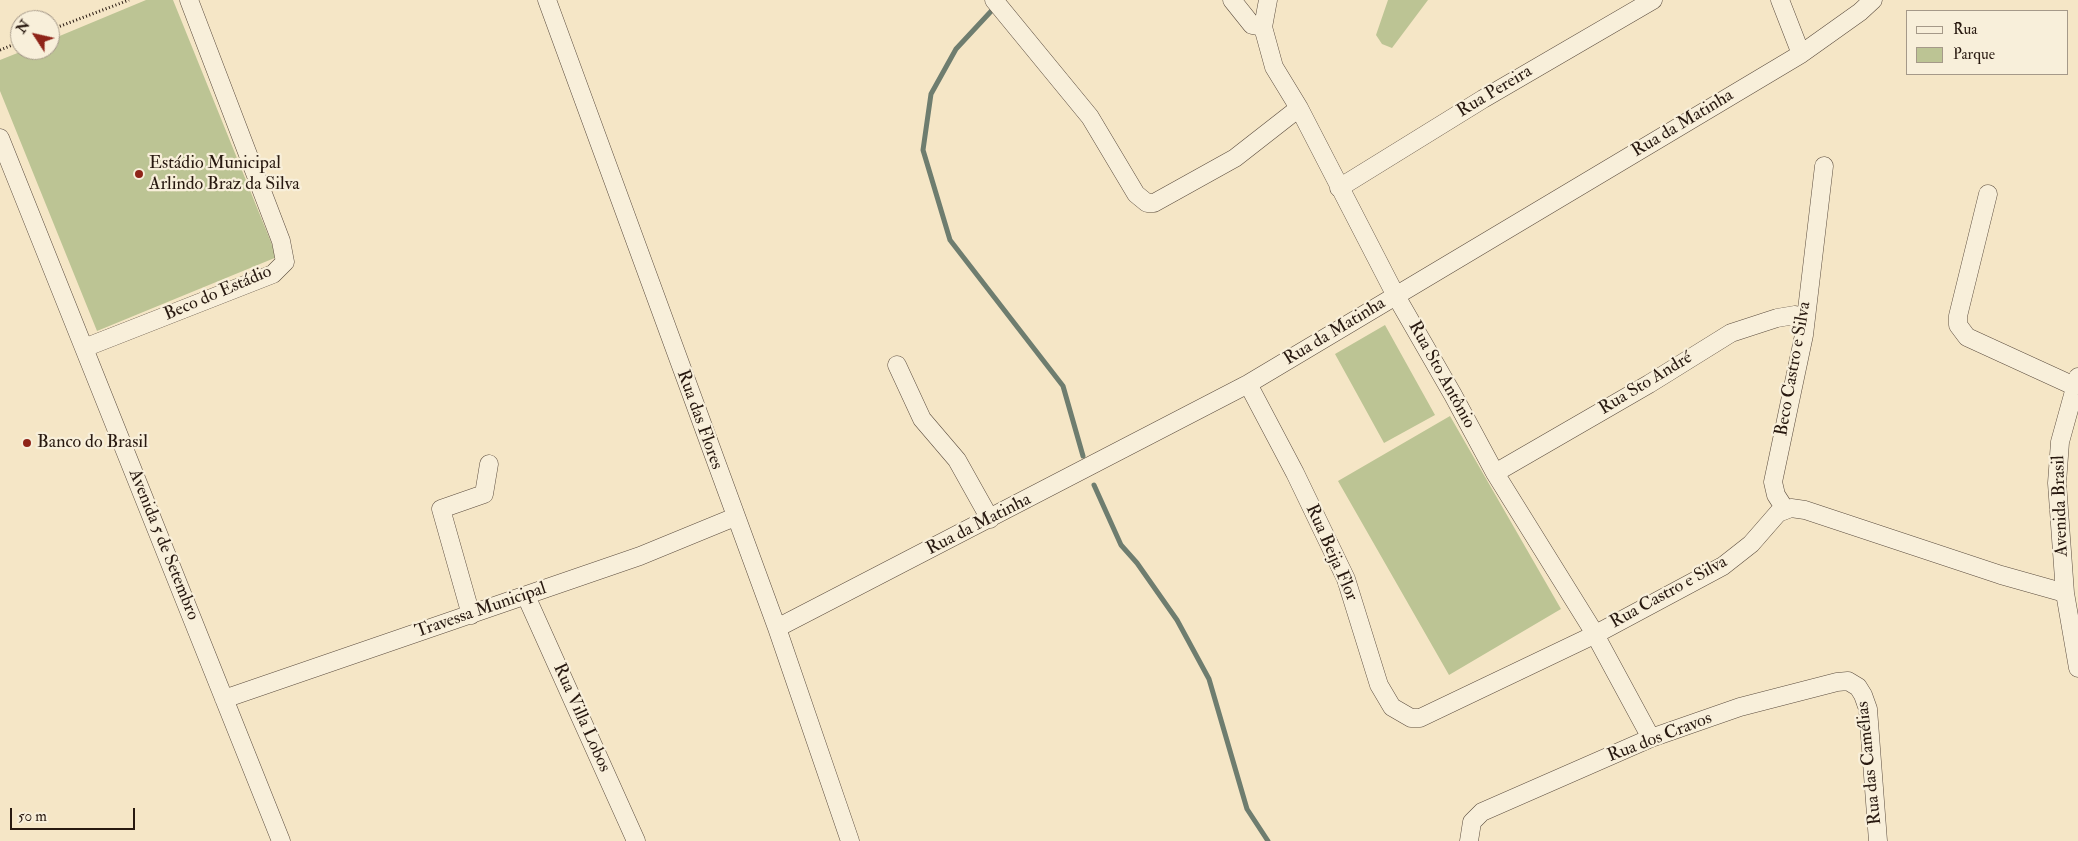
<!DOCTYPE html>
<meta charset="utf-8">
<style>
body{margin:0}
#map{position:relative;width:2078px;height:841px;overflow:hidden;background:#f5e6c6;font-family:"IM FELL Double Pica",serif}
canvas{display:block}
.legend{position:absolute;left:1906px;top:10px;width:162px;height:65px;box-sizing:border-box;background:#f8efda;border:1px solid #a59989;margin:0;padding:6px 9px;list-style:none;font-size:15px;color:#281910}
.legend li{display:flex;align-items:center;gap:10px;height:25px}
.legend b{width:25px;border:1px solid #a59989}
.north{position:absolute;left:10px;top:10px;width:50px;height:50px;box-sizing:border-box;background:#f8efda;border:1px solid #a59989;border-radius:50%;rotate:305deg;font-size:14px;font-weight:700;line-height:20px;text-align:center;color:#281910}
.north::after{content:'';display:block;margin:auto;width:18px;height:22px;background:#8f2418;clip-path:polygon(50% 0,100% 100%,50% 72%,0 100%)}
.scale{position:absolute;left:10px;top:808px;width:125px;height:22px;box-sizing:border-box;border:2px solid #281910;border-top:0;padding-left:6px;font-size:15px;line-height:18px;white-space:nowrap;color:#281910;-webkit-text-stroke:4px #f8efda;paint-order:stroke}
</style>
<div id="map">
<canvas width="2078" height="841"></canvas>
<ul class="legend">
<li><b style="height:6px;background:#f8efda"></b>Rua</li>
<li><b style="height:14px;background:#bcc494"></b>Parque</li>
</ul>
<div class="north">N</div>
<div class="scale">50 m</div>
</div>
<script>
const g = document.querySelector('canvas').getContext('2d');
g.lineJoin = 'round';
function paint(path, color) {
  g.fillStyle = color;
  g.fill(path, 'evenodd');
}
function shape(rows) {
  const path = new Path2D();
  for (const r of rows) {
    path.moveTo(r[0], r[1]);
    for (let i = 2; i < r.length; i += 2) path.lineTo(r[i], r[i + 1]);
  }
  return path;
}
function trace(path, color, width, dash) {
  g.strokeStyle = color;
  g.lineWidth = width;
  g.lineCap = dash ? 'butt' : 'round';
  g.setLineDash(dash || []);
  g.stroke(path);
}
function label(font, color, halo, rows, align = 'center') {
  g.font = font + ' "IM FELL Double Pica",serif';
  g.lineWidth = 4.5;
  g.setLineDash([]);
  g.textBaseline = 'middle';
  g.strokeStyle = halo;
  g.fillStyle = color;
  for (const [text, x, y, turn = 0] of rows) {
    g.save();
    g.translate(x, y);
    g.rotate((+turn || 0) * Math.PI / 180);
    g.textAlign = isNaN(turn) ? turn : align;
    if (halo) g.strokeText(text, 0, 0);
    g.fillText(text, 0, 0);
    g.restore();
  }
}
const green = shape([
 [146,0,173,0,277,257,97,331,0,91,0,60,25,50,50,50,50,40],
 [1388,0,1428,0,1392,48,1382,44,1376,35],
 [1385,325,1435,415,1384,443,1335,354],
 [1450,416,1561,609,1449,675,1338,481]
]);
const stream = shape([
 [995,7,956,49,931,94,923,150,950,240,1063,386,1083,456],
 [1094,485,1121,545,1137,563,1177,620,1209,679,1247,809,1268,841]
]);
const path = shape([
 [50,30,129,0],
 [0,50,20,42]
]);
const minor = shape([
 [547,0,777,628,850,841],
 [994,0,1090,117,1136,194,1147,203,1154,203,1235,158,1299,108],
 [1232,0,1252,25,1263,27],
 [1268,0,1263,27,1274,67,1299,108,1396,296,1453,395,1495,473,1592,629,1651,738],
 [1780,0,1801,54],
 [0,138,281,841],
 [1339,188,1483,99,1653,0],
 [1988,194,1958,316,1958,325,1967,337,2074,386],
 [84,348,273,274,285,262,281,241,189,0],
 [897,365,922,419,957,460,990,519],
 [2078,377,2060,442,2057,483,2065,593,2078,668],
 [1248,384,1295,473,1346,579,1379,685,1392,707,1411,718,1420,718,1596,634,1723,566,1751,544,1778,513,1791,508,1805,510,2001,575,2065,593],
 [1495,473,1649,384,1731,333,1777,318,1795,315,1805,317],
 [1785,509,1776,495,1773,482,1804,335,1824,166],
 [526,596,636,841],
 [471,615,441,509,484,494,489,464],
 [777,628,1248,384,1801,54,1860,12,1873,0],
 [224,699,640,556,735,517],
 [1469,841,1472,822,1482,812,1651,738,1740,707,1837,682,1848,681,1858,687,1863,695,1868,709,1878,841]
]);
const markers = [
 [139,174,5,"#8f2418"],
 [27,443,5,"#8f2418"]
];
const streetNames = [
 ["Rua Pereira",1495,92,-31],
 ["Rua da Matinha",1683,124,-31],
 ["Beco do Estádio",218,294,-23],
 ["Rua da Matinha",1335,332,-31],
 ["Beco Castro e Silva",1794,369,-80],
 ["Rua Sto Antônio",1441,375,61],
 ["Rua Sto André",1646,384,-31],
 ["Rua das Flores",699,420,70],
 ["Avenida Brasil",2061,506,-92],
 ["Rua da Matinha",979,525,-27],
 ["Avenida 5 de Setembro",163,545,68],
 ["Rua Beija Flor",1331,553,66],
 ["Rua Castro e Silva",1669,593,-29],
 ["Travessa Municipal",481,611,-19],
 ["Rua Villa Lobos",581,718,66],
 ["Rua dos Cravos",1660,738,-21],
 ["Rua das Camélias",1870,763,-96]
];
const poiNames = [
 ["Estádio Municipal",149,164],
 ["Arlindo Braz da Silva",149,185],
 ["Banco do Brasil",37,443]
];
paint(green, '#bcc494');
trace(stream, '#6e7d6f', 5);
trace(minor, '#5b4c3e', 19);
trace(path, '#281910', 3, [1, 2.5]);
trace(minor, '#f8efda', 18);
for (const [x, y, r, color] of markers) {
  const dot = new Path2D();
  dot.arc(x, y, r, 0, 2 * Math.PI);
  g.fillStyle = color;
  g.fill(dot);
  trace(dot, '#f8efda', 2);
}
label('18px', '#281910', '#f8efda', streetNames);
label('18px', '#281910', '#f8efda', poiNames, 'left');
</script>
